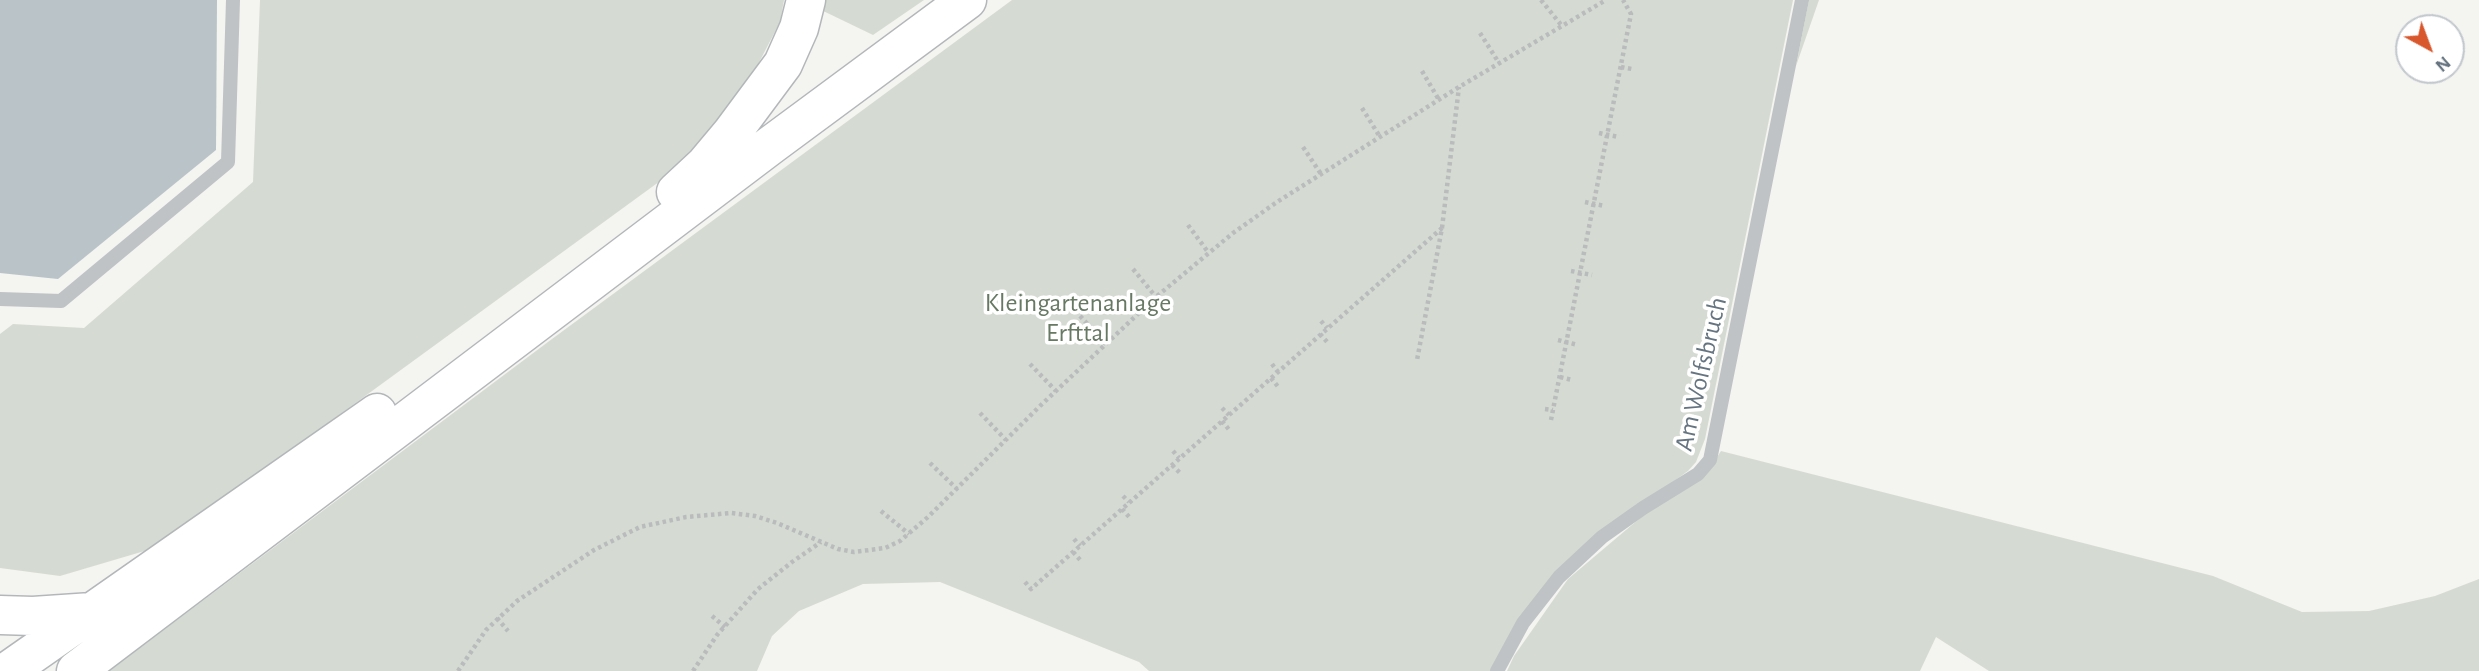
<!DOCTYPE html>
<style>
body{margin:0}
#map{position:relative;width:2479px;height:671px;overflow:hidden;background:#f4f4f1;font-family:"Alegreya Sans",sans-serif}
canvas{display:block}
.north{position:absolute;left:2395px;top:14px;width:70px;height:70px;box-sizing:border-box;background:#fff;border:2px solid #c1c7cc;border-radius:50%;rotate:139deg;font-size:19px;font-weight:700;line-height:28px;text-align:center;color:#657480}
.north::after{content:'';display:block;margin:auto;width:24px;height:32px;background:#d8572d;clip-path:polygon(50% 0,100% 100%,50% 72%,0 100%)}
</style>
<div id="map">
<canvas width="2479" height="671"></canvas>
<div class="north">N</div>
</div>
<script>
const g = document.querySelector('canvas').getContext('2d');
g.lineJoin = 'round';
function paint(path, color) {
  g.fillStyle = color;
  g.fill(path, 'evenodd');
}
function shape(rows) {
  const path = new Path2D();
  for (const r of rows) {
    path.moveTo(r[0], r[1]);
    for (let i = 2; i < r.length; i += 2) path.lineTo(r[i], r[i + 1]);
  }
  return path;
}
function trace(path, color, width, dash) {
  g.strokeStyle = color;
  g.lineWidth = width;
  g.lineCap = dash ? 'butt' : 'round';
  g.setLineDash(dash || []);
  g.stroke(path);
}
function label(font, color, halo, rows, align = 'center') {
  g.font = font + ' "Alegreya Sans",sans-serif';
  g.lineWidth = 7;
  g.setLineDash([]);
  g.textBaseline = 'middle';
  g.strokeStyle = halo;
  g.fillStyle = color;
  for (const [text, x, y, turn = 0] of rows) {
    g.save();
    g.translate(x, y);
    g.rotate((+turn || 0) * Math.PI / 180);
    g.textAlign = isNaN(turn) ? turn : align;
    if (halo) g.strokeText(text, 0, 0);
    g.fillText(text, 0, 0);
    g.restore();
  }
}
const green = shape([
 [260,0,784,0,780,22,741,97,667,176,158,547,60,576,0,568,0,334,13,324,84,328,253,182],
 [819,0,924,0,873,35,817,8],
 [1012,0,1793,0,1705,439,1696,462,1688,471,1656,494,1516,624,1491,671,1149,671,1139,662,940,582,863,584,799,611,772,636,757,671,109,671,552,339],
 [1809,0,1819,0,1796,66],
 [1721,451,2213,576,2302,612,2369,611,2435,596,2479,579,2479,671,1989,671,1936,637,1920,671,1507,671,1514,656,1568,579,1646,513,1709,470]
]);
const water = shape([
 [0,0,217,0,216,150,58,279,0,273]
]);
const path = shape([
 [1541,0,1562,26],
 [1480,33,1499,63],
 [1621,67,1632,69],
 [1422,71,1439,100],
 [1362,108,1380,137],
 [1599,133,1619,137],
 [1303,147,1321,174],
 [1585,202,1605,206],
 [1188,225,1208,252],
 [1442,228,1459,87],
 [1133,269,1156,297],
 [1571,271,1592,275],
 [1080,316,1106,344],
 [1321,321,1327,328],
 [1320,334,1328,343],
 [1558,340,1578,345],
 [1030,364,1056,391],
 [1272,364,1278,372],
 [1560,377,1572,380],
 [1271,378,1279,388],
 [1222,408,1229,415],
 [1545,409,1553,410],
 [980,413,1006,440],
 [1551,420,1631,14,1623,0],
 [1222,421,1230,431],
 [1173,451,1179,458],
 [930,463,957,489],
 [1172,465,1181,474],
 [1123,496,1129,502],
 [1122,509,1131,519],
 [881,511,909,534],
 [1074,539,1080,546],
 [1073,552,1082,562],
 [1025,582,1031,589,1442,228,1417,360],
 [712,616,725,627],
 [497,618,508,631],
 [458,671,486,630,517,601,594,550,640,527,686,517,731,513,755,516,777,523,838,549,854,552,885,548,900,541,928,517,1041,405,1156,297,1233,233,1277,202,1459,87,1606,0],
 [693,671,717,635,758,589,792,562,821,542]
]);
const service = shape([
 [0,299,61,301,228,162,233,0],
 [1497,671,1523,623,1559,577,1602,537,1643,508,1698,474,1710,460,1802,0]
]);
const motorway = shape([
 [676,192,705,165,731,134,783,64,799,28,806,0],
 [0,615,33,616,92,612],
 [8,671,377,413],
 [76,671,771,145,967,0]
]);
const parkNames = [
 ["Kleingartenanlage",1078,303],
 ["Erfttal",1078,333]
];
const streetNames = [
 ["Am Wolfsbruch",1701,374,-77]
];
paint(green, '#d5dbd2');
paint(water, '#b9c3c8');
trace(motorway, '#b4b7ba', 41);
trace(path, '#b9bbbd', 4.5, [3.5, 3.5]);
trace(service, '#bfc3c6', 14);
trace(motorway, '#fff', 38);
label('26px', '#677863', '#fff', parkNames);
label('26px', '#657480', '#fff', streetNames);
</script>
